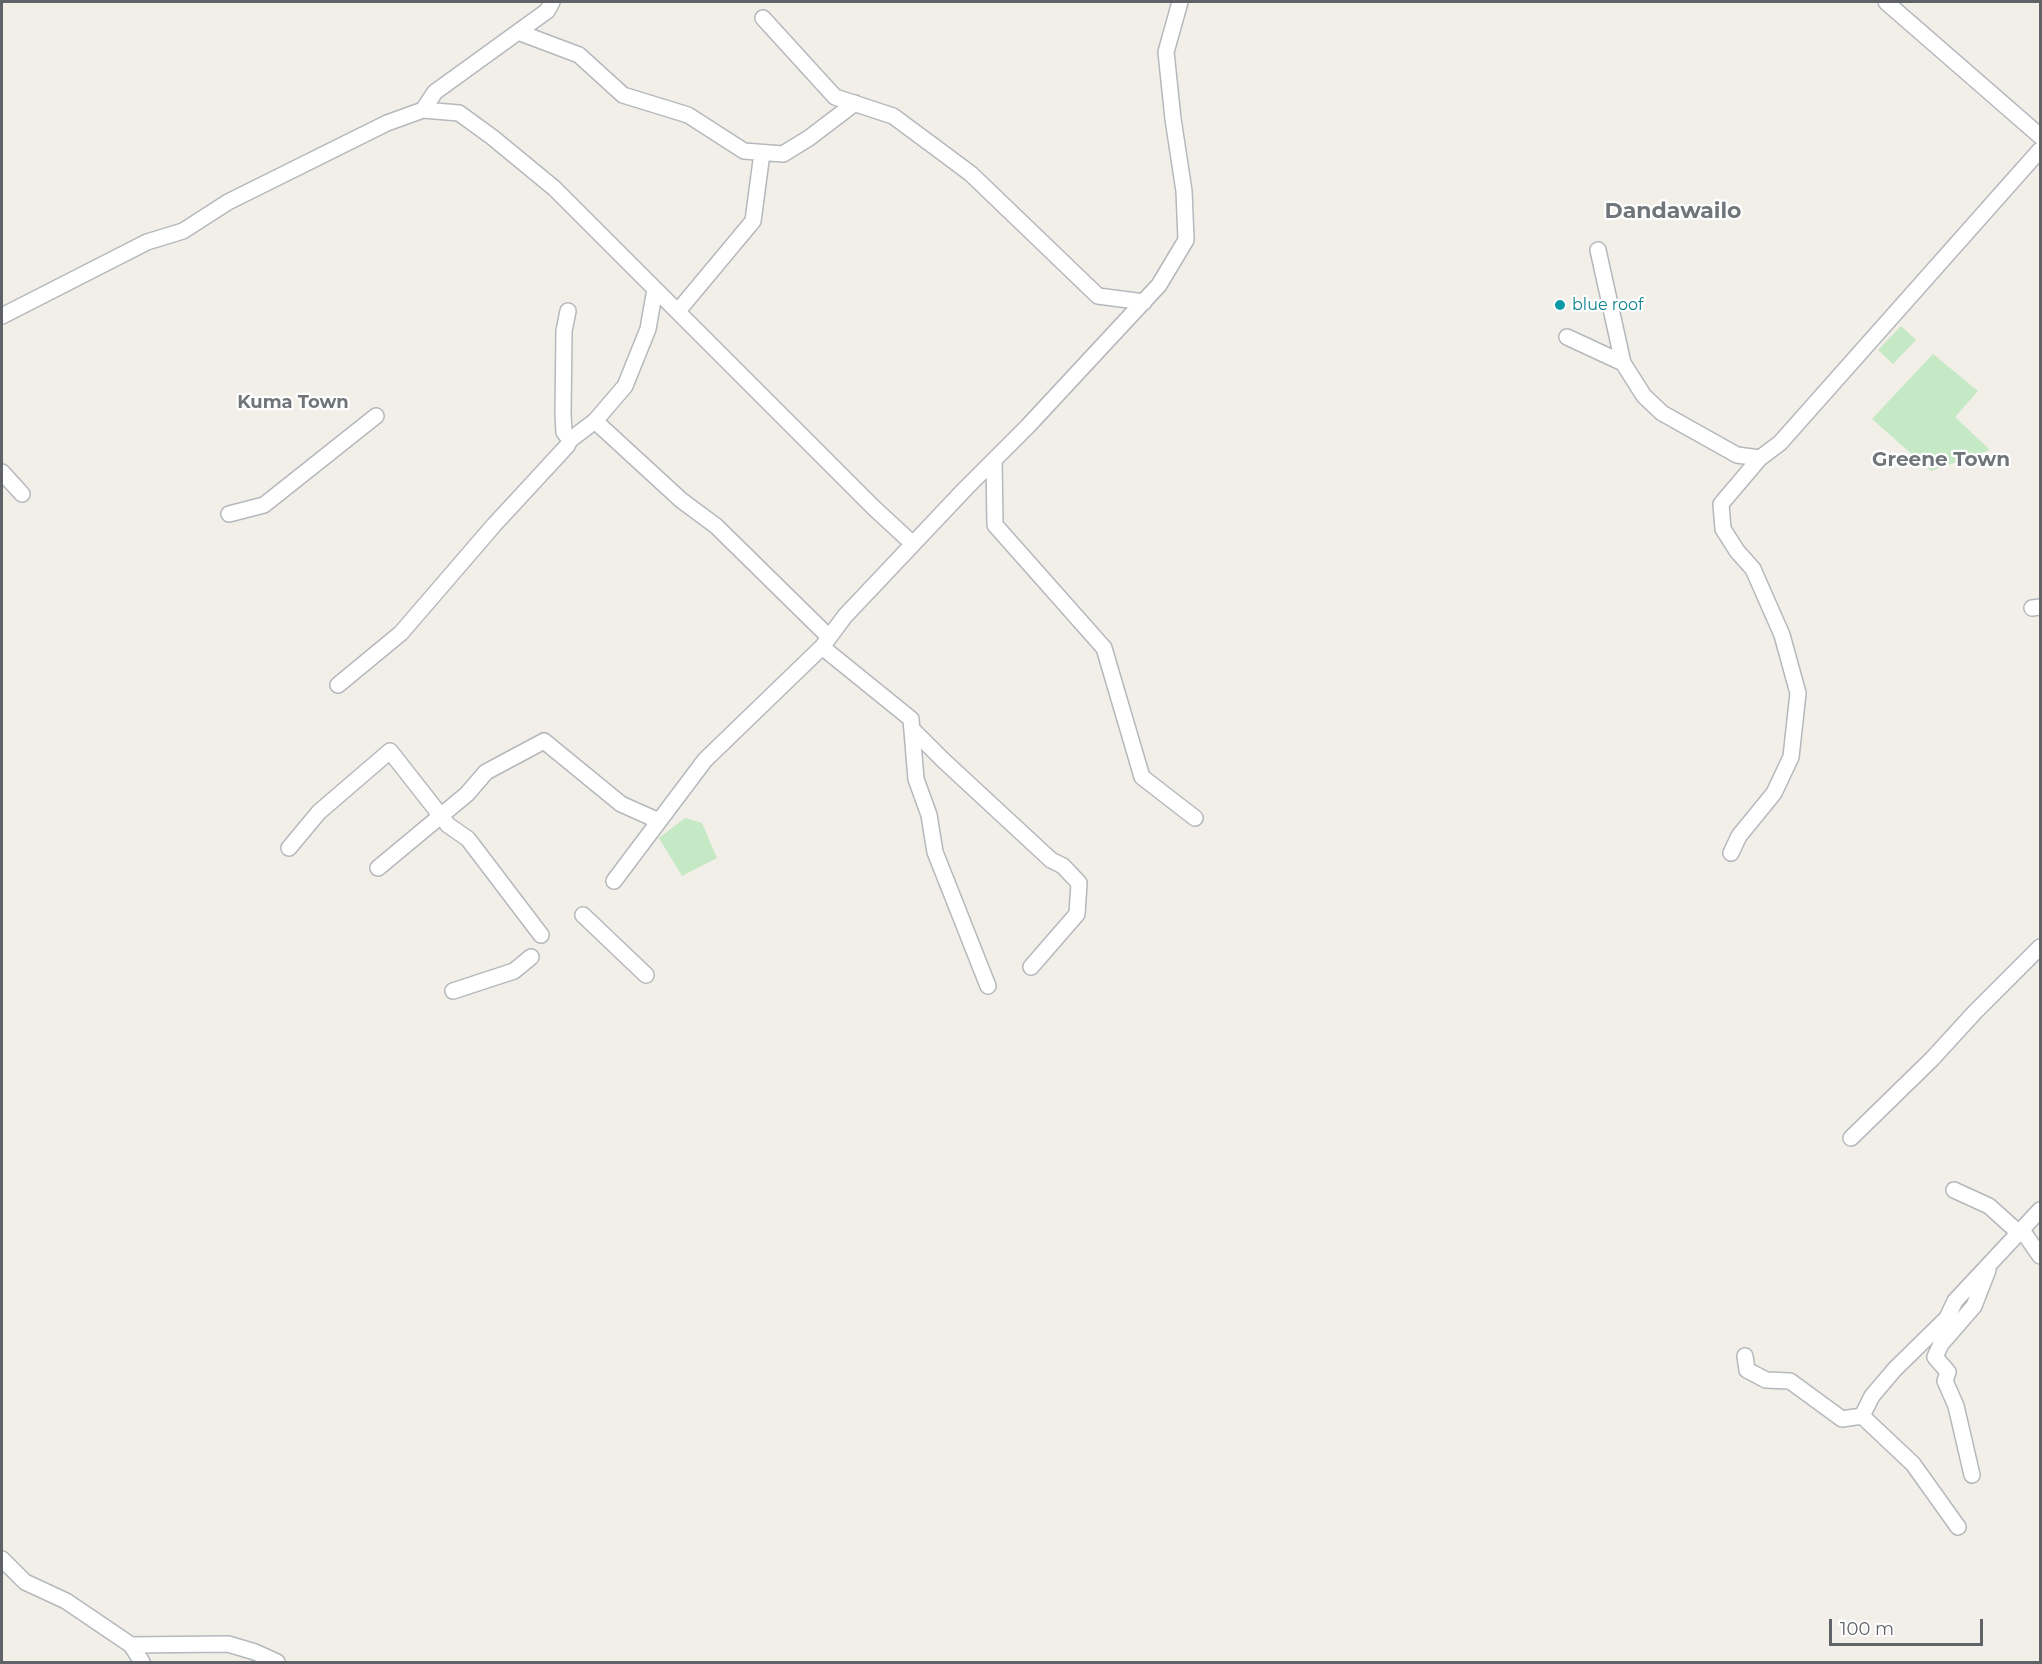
<!DOCTYPE html>
<style>
body{margin:0}
#map{position:relative;width:2042px;height:1664px;overflow:hidden;background:#f1efe8;font-family:Montserrat,sans-serif}
canvas{display:block}
.frame{position:absolute;inset:0;border:3px solid #5f6368;pointer-events:none}
.scale{position:absolute;left:1829px;top:1619px;width:154px;height:27px;box-sizing:border-box;border:3px solid #5f6368;border-top:0;padding-left:8px;font-size:18px;line-height:21px;white-space:nowrap;color:#5f6368;-webkit-text-stroke:4px #fff;paint-order:stroke}
</style>
<div id="map">
<canvas width="2042" height="1664"></canvas>
<div class="frame"></div>
<div class="scale">100 m</div>
</div>
<script>
const g = document.querySelector('canvas').getContext('2d');
g.lineJoin = 'round';
function paint(path, color) {
  g.fillStyle = color;
  g.fill(path, 'evenodd');
}
function shape(rows) {
  const path = new Path2D();
  for (const r of rows) {
    path.moveTo(r[0], r[1]);
    for (let i = 2; i < r.length; i += 2) path.lineTo(r[i], r[i + 1]);
  }
  return path;
}
function trace(path, color, width, dash) {
  g.strokeStyle = color;
  g.lineWidth = width;
  g.lineCap = dash ? 'butt' : 'round';
  g.setLineDash(dash || []);
  g.stroke(path);
}
function label(font, color, halo, rows, align = 'center') {
  g.font = font + ' Montserrat,sans-serif';
  g.lineWidth = 4.5;
  g.setLineDash([]);
  g.textBaseline = 'middle';
  g.strokeStyle = halo;
  g.fillStyle = color;
  for (const [text, x, y, turn = 0] of rows) {
    g.save();
    g.translate(x, y);
    g.rotate((+turn || 0) * Math.PI / 180);
    g.textAlign = isNaN(turn) ? turn : align;
    if (halo) g.strokeText(text, 0, 0);
    g.fillText(text, 0, 0);
    g.restore();
  }
}
const green = shape([
 [1901,326,1916,340,1893,364,1878,350],
 [1933,354,1978,391,1955,417,1990,450,1931,471,1872,419],
 [685,818,702,823,717,858,682,876,659,838]
]);
const minor = shape([
 [1886,2,2040,136],
 [763,18,835,97,893,116,951,159,971,174,1098,296,1144,302],
 [518,32,579,55,623,95,688,115,744,151,783,154,809,138,855,103],
 [423,110,435,92,547,11,552,2],
 [1598,250,1623,363,1644,396,1662,413,1737,455,1760,458,1780,443,2040,150],
 [568,311,564,331,563,414,564,432,570,440],
 [678,311,753,221,762,153],
 [2,316,147,242,183,231,228,202,387,123,423,110,459,113,492,137,554,188,874,508,913,544],
 [1567,337,1623,363],
 [595,421,681,500,716,526,829,637],
 [994,460,995,525,1104,648,1142,777,1195,818],
 [2,472,22,494],
 [229,514,264,505,376,416],
 [2032,608,2040,607],
 [822,647,911,719,916,779,929,815,935,852,988,986],
 [338,685,401,633,494,525,567,446,570,440,595,421,625,386,648,329,655,289],
 [912,729,943,760,1051,860,1063,866,1079,883,1077,914,1031,967],
 [289,848,319,812,390,751,448,825,468,839,541,935],
 [1731,853,1739,836,1774,793,1791,757,1798,693,1782,635,1753,569,1737,551,1723,529,1721,504,1760,458],
 [378,868,467,794,486,772,544,741,621,804,659,821],
 [614,881,705,760,822,647,845,616,966,488,1028,426,1159,285,1186,240,1184,191,1173,119,1166,52,1180,2],
 [583,915,646,975],
 [453,991,514,971,531,957],
 [1851,1138,1932,1059,1975,1012,2040,947],
 [1954,1190,1989,1206,2019,1233],
 [2022,1230,2040,1256],
 [1745,1356,1747,1370,1766,1380,1790,1381,1842,1419,1862,1416,1913,1464,1958,1527],
 [1862,1416,1872,1396,1895,1369,1947,1318,1955,1301,2040,1210],
 [1972,1475,1956,1406,1945,1381,1948,1372,1935,1357,1941,1344,1974,1306,1988,1270],
 [2,1559,25,1582,66,1601,131,1645,142,1662],
 [131,1645,228,1644,255,1652,277,1662]
]);
const markers = [
 [1560,305,6,"#0f9aa8"]
];
const cultureNames = [
 ["blue roof",1572,305]
];
const neighbourhoodNames = [
 ["Kuma Town",293,403]
];
const quarterNames = [
 ["Greene Town",1941,460]
];
const districtNames = [
 ["Dandawailo",1673,212]
];
paint(green, '#c5e8c5');
trace(minor, '#b5b8bc', 18);
trace(minor, '#fff', 15);
for (const [x, y, r, color] of markers) {
  const dot = new Path2D();
  dot.arc(x, y, r, 0, 2 * Math.PI);
  g.fillStyle = color;
  g.fill(dot);
  trace(dot, '#fff', 2);
}
label('16px', '#0d838f', '#fff', cultureNames, 'left');
label('bold 18px', '#70757a', '#fff', neighbourhoodNames);
label('bold 20px', '#70757a', '#fff', quarterNames);
label('bold 22px', '#70757a', '#fff', districtNames);
</script>
